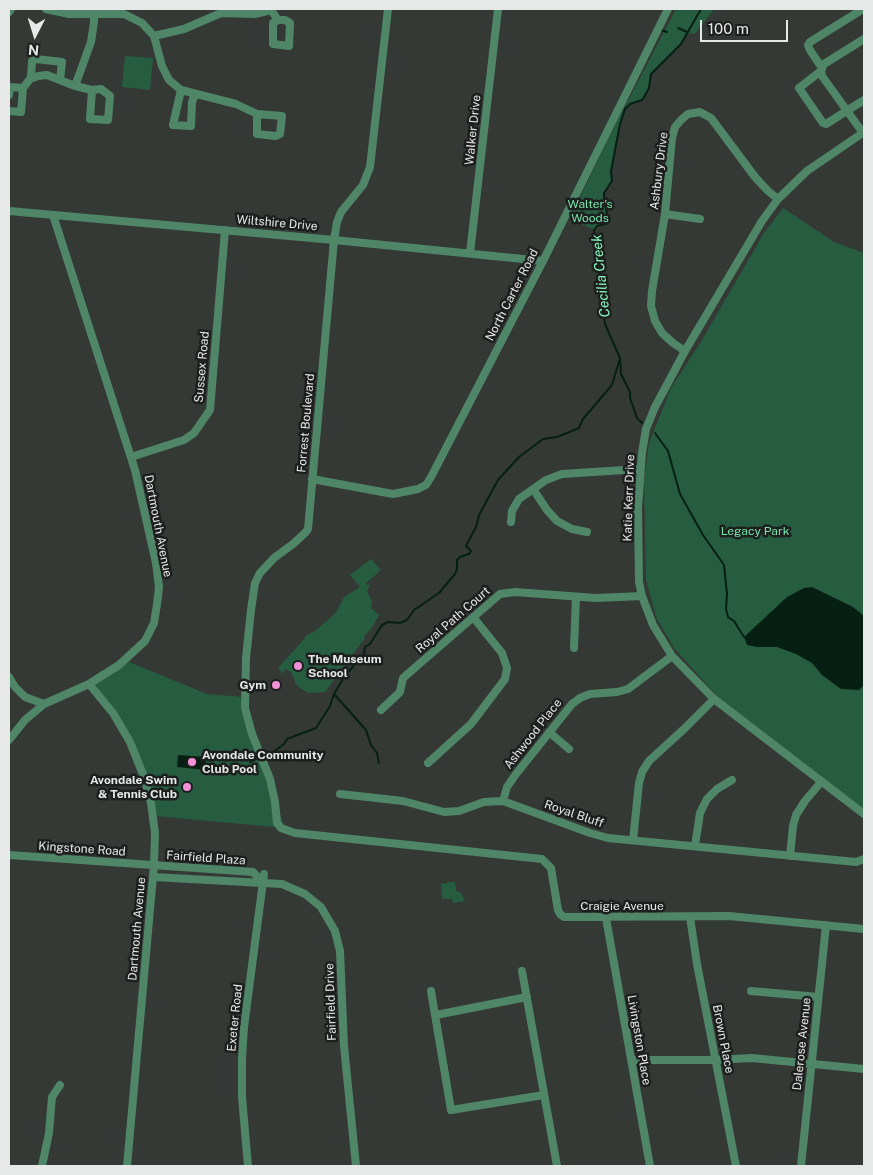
<!DOCTYPE html>
<style>
body{margin:0}
#map{position:relative;width:873px;height:1175px;overflow:hidden;background:#343936;font-family:"Public Sans",sans-serif}
canvas{display:block}
.frame{position:absolute;inset:0;border:10px solid #e6e9e7;pointer-events:none}
.north{position:absolute;left:10px;top:10px;width:50px;height:50px;-webkit-text-stroke:4px #1d1f1e;paint-order:stroke;rotate:185deg;font-size:14px;font-weight:700;line-height:20px;text-align:center;color:#e6e9e7}
.north::after{content:'';display:block;margin:auto;width:18px;height:22px;background:#e6e9e7;clip-path:polygon(50% 0,100% 100%,50% 72%,0 100%)}
.scale{position:absolute;left:700px;top:20px;width:88px;height:22px;box-sizing:border-box;border:2px solid #e6e9e7;border-top:0;padding-left:6px;font-size:15px;line-height:18px;white-space:nowrap;color:#e6e9e7;-webkit-text-stroke:4px #1d1f1e;paint-order:stroke}
</style>
<div id="map">
<canvas width="873" height="1175"></canvas>
<div class="frame"></div>
<div class="north">N</div>
<div class="scale">100 m</div>
</div>
<script>
const g = document.querySelector('canvas').getContext('2d');
g.lineJoin = 'round';
function paint(path, color) {
  g.fillStyle = color;
  g.fill(path, 'evenodd');
}
function shape(rows) {
  const path = new Path2D();
  for (const r of rows) {
    path.moveTo(r[0], r[1]);
    for (let i = 2; i < r.length; i += 2) path.lineTo(r[i], r[i + 1]);
  }
  return path;
}
function trace(path, color, width, dash) {
  g.strokeStyle = color;
  g.lineWidth = width;
  g.lineCap = dash ? 'butt' : 'round';
  g.setLineDash(dash || []);
  g.stroke(path);
}
function label(font, color, halo, rows, align = 'center') {
  g.font = font + ' "Public Sans",sans-serif';
  g.lineWidth = 5;
  g.setLineDash([]);
  g.textBaseline = 'middle';
  g.strokeStyle = halo;
  g.fillStyle = color;
  for (const [text, x, y, turn = 0] of rows) {
    g.save();
    g.translate(x, y);
    g.rotate((+turn || 0) * Math.PI / 180);
    g.textAlign = isNaN(turn) ? turn : align;
    if (halo) g.strokeText(text, 0, 0);
    g.fillText(text, 0, 0);
    g.restore();
  }
}
const green = shape([
 [676,9,714,9,695,34,687,33,677,49,653,71,650,78,649,88,644,97,642,100,630,104,625,109,620,124,615,150,611,172,612,181,607,188,604,198,608,219,605,224,597,226,594,230,570,218,610,135],
 [125,56,153,58,150,90,122,87],
 [783,208,834,242,864,253,864,809,725,705,674,648,656,617,646,580,644,482,649,443,671,388,702,340,764,233],
 [371,559,381,570,365,584,370,585,367,591,372,601,371,608,379,615,371,629,364,636,365,638,325,692,308,693,297,686,291,672,285,669,283,674,278,668,305,638,305,636,314,632,331,617,337,611,344,597,360,587,350,575],
 [129,662,207,694,243,697,243,711,285,828,155,816,133,747,95,685],
 [447,882,455,882,456,891,461,893,465,901,453,903,452,899,442,899,441,883,447,884]
]);
const water = shape([
 [812,587,853,607,864,616,864,685,859,690,841,689,822,675,812,663,796,654,777,647,757,647,747,645,744,637,787,597,804,588],
 [178,755,206,757,206,770,177,767]
]);
const stream = shape([
 [678,28,687,32],
 [661,30,667,32],
 [642,423,637,418,630,398,630,392,621,374,620,358,605,324,594,230,597,226,605,224,608,219,604,198,604,193,612,181,611,172,615,150,620,124,625,109,630,104,642,100,644,97,649,88,651,74,681,44,701,9],
 [655,433,668,451,680,494,703,535,724,565,727,594,726,609,728,617,734,621,744,637],
 [334,694,366,730,371,745,377,753,379,763],
 [269,755,284,744,287,739,316,728,330,706,334,694,344,677,364,654,365,647,370,644,382,625,388,622,400,623,407,620,414,610,439,593,455,574,457,569,457,560,460,557,469,554,471,551,466,546,476,527,479,515,498,480,519,457,543,439,557,437,579,428,583,419,612,385,620,358],
 [250,762,256,759]
]);
const minor = shape([
 [46,9,69,14,124,14,142,23,154,36,162,66,169,80,181,90,236,104,257,114,282,116,280,134,276,136,257,134,257,114],
 [388,9,370,167,363,185,341,212,337,222,334,240,308,529,305,533,293,544,274,558,260,573,255,583,251,610,246,658,245,708,252,734,270,779,275,802,277,823,281,828,295,833,542,859,551,868,558,910,560,914,564,917,729,916,864,929],
 [9,12,11,9],
 [154,36,184,29,221,13,255,14,271,10,278,20,285,20,290,23,289,46,273,44,273,23,278,20],
 [822,68,810,50,808,45,810,42,863,9],
 [821,71,799,88,823,123,826,124,864,100],
 [31,78,32,61,36,59,62,62,60,80],
 [75,86,92,90,90,119,108,120,110,96,101,89,92,90],
 [181,90,173,125,191,126,192,102,195,94],
 [9,95,10,87,23,88],
 [9,111,21,112,23,88,30,79,38,76,47,75,75,86,91,42,94,22,94,10],
 [864,132,807,171,778,199,762,221,685,351,655,407,646,429,642,453,638,508,639,582,642,596,653,625,672,656,714,699,864,814],
 [863,133,822,76,821,71,824,64,864,39],
 [9,211,334,240,543,261],
 [665,214,700,219],
 [470,253,498,9],
 [685,351,673,343,662,333,655,321,651,306,652,291,665,214,672,138,675,127,681,120,688,114,700,112,711,118,755,177,768,191,778,199],
 [131,457,184,440,194,433,210,410,225,230],
 [312,479,393,494,418,489,426,485,431,477,543,261,668,9],
 [533,489,547,510,557,521,572,529,587,532],
 [511,522,512,511,519,499,546,480,562,474,640,469],
 [574,648,576,597],
 [9,677,15,687,25,697,44,704,89,684,119,665,145,641,154,623,157,604,159,587,156,563,135,470,53,215],
 [89,684,113,713,130,742,144,777,151,803,155,833,154,865,127,1166],
 [381,710,400,692,403,678,500,594,515,592,596,598,642,596],
 [549,732,569,749],
 [9,740,25,720,44,704],
 [428,763,471,724,505,679,507,668,502,653,473,617],
 [340,794,403,801,444,812,459,811,484,802,503,801,590,833,608,838,856,862,864,859],
 [503,801,507,787,516,774,572,704,580,698,590,694,617,692,628,689,672,656],
 [633,840,639,783,642,772,649,761,684,729,714,699],
 [695,846,700,813,707,799,717,789,732,780],
 [9,855,253,872,263,883],
 [790,856,793,826,796,815,805,801,821,782],
 [153,877,282,884,305,894,321,907,335,931,340,951,344,1046,356,1166],
 [690,917,697,964,736,1166],
 [606,918,650,1166],
 [522,971,557,1166],
 [431,991,451,1110,544,1095],
 [751,991,818,997],
 [436,1015,527,997],
 [632,1060,716,1060,752,1058,864,1069],
 [42,1166,49,1133,52,1097,60,1085],
 [248,1166,242,1097,242,1059,244,1027,264,874],
 [801,1166,826,925]
]);
const markers = [
 [298,666,5,"#f391d6"],
 [276,685,5,"#f391d6"],
 [192,762,5,"#f391d6"],
 [187,787,5,"#f391d6"]
];
const streetNames = [
 ["Walker Drive",473,130,-84],
 ["Ashbury Drive",659,171,-83],
 ["Wiltshire Drive",277,223,5],
 ["North Carter Road",512,295,-63],
 ["Sussex Road",202,367,-85],
 ["Forrest Boulevard",306,423,-85],
 ["Katie Kerr Drive",629,498,-88],
 ["Dartmouth Avenue",158,526,79],
 ["Royal Path Court",453,620,-41],
 ["Ashwood Place",533,734,-52],
 ["Royal Bluff",574,814,19],
 ["Kingstone Road",82,849,4],
 ["Fairfield Plaza",206,858,4],
 ["Craigie Avenue",622,906],
 ["Dartmouth Avenue",137,929,-85],
 ["Fairfield Drive",331,1002,-92],
 ["Exeter Road",235,1018,-84],
 ["Brown Place",723,1039,79],
 ["Livingston Place",639,1040,80],
 ["Dalerose Avenue",802,1044,-84]
];
const parkNames = [
 ["Walter's",590,204],
 ["Woods",590,218],
 ["Legacy Park",755,531]
];
const poiNames = [
 ["The Museum",308,659],
 ["School",308,673],
 ["Gym",266,685,"right"],
 ["Avondale Community",202,755],
 ["Club Pool",202,769],
 ["Avondale Swim",177,780,"right"],
 ["& Tennis Club",177,794,"right"]
];
const waterNames = [
 ["Cecilia Creek",601,276,-96]
];
paint(green, '#265d41');
paint(water, '#052013');
trace(stream, '#052013', 2);
trace(minor, '#4f8668', 8);
for (const [x, y, r, color] of markers) {
  const dot = new Path2D();
  dot.arc(x, y, r, 0, 2 * Math.PI);
  g.fillStyle = color;
  g.fill(dot);
  trace(dot, '#1d1f1e', 2);
}
label('12px', '#e6e9e7', '#1d1f1e', streetNames);
label('12px', '#74e9ad', '#1d1f1e', parkNames);
label('bold 12px', '#e6e9e7', '#1d1f1e', poiNames, 'left');
label('italic 14px', '#87fbbe', '#1d1f1e', waterNames);
</script>
